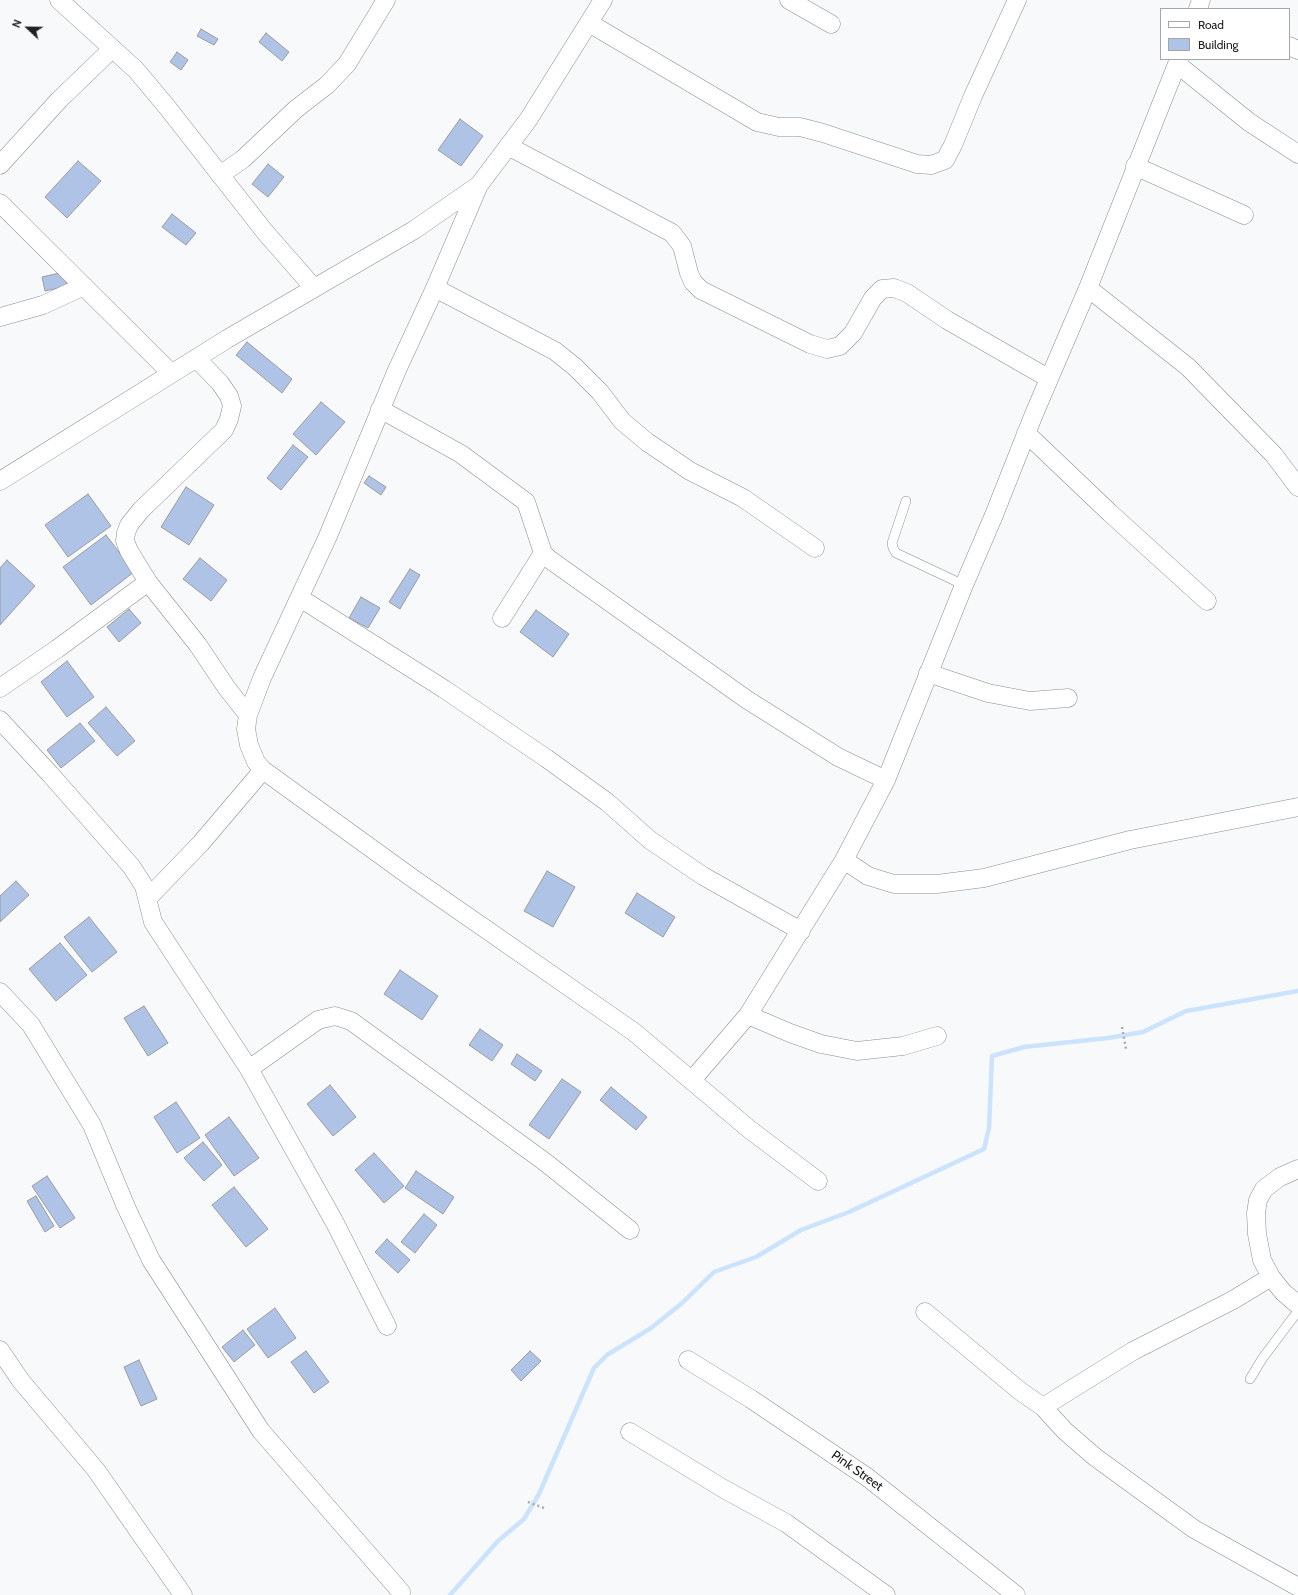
<!DOCTYPE html>
<style>
body{margin:0}
#map{position:relative;width:1298px;height:1595px;overflow:hidden;background:#f8f9fa;font-family:Cabin,sans-serif}
canvas{display:block}
.legend{position:absolute;left:1160px;top:8px;width:130px;height:52px;box-sizing:border-box;background:#fff;border:1px solid #a6a6a6;margin:0;padding:5px 7px;list-style:none;font-size:12px;color:#202021}
.legend li{display:flex;align-items:center;gap:8px;height:20px}
.legend b{width:20px;border:1px solid #a6a6a6}
.north{position:absolute;left:8px;top:8px;width:40px;height:40px;-webkit-text-stroke:3px #fff;paint-order:stroke;rotate:292deg;font-size:11px;font-weight:700;line-height:16px;text-align:center;color:#202021}
.north::after{content:'';display:block;margin:auto;width:14px;height:18px;background:#202021;clip-path:polygon(50% 0,100% 100%,50% 72%,0 100%)}
</style>
<div id="map">
<canvas width="1298" height="1595"></canvas>
<ul class="legend">
<li><b style="height:5px;background:#fff"></b>Road</li>
<li><b style="height:11px;background:#afc3e6"></b>Building</li>
</ul>
<div class="north">N</div>
</div>
<script>
const g = document.querySelector('canvas').getContext('2d');
g.lineJoin = 'round';
function shape(rows) {
  const path = new Path2D();
  for (const r of rows) {
    path.moveTo(r[0], r[1]);
    for (let i = 2; i < r.length; i += 2) path.lineTo(r[i], r[i + 1]);
  }
  return path;
}
function trace(path, color, width, dash) {
  g.strokeStyle = color;
  g.lineWidth = width;
  g.lineCap = dash ? 'butt' : 'round';
  g.setLineDash(dash || []);
  g.stroke(path);
}
function paint(path, color) {
  g.fillStyle = color;
  g.fill(path, 'evenodd');
}
function label(font, color, halo, rows, align = 'center') {
  g.font = font + ' Cabin,sans-serif';
  g.lineWidth = 3;
  g.setLineDash([]);
  g.textBaseline = 'middle';
  g.strokeStyle = halo;
  g.fillStyle = color;
  for (const [text, x, y, turn = 0] of rows) {
    g.save();
    g.translate(x, y);
    g.rotate((+turn || 0) * Math.PI / 180);
    g.textAlign = isNaN(turn) ? turn : align;
    if (halo) g.strokeText(text, 0, 0);
    g.fillText(text, 0, 0);
    g.restore();
  }
}
const stream = shape([
 [450,1595,498,1541,524,1519,539,1494,594,1368,607,1355,651,1328,681,1304,714,1272,756,1257,801,1230,849,1212,984,1149,989,1128,992,1056,1024,1047,1108,1038,1143,1032,1186,1011,1298,991]
]);
const building = shape([
 [201,29,218,39,214,45,197,36,201,29],
 [266,33,289,52,282,61,259,42,266,33],
 [177,52,188,60,181,70,170,62,177,52],
 [460,119,483,136,461,166,438,150,460,119],
 [78,161,101,181,67,218,45,197,78,161],
 [268,164,284,177,268,197,252,184,268,164],
 [172,214,196,233,186,245,162,227,172,214],
 [64,272,67,286,45,291,42,277,64,272],
 [247,342,292,379,282,393,236,355,247,342],
 [321,402,345,422,316,455,293,434,321,402],
 [293,445,308,457,281,490,267,478,293,445],
 [369,476,386,487,381,495,364,483,369,476],
 [186,487,214,505,189,545,161,527,186,487],
 [88,494,111,526,68,557,45,525,88,494],
 [106,535,134,572,91,605,63,567,106,535],
 [200,558,227,580,211,601,183,579,200,558],
 [7,560,35,586,0,625,0,568,7,560],
 [410,569,420,575,400,609,389,602,410,569],
 [361,597,380,608,368,628,349,618,361,597],
 [129,609,141,623,119,642,107,627,129,609],
 [536,610,569,634,553,657,520,632,536,610],
 [67,661,94,697,67,717,41,682,67,661],
 [106,707,135,741,117,756,88,723,106,707],
 [80,723,95,741,61,768,47,750,80,723],
 [547,871,575,887,553,927,524,911,547,871],
 [16,881,29,895,0,922,0,896,16,881],
 [637,893,675,917,663,937,625,913,637,893],
 [89,917,117,952,92,972,64,937,89,917],
 [60,943,87,975,56,1001,29,969,60,943],
 [400,970,438,996,422,1020,384,994,400,970],
 [144,1006,168,1043,148,1056,124,1018,144,1006],
 [480,1029,503,1045,492,1061,469,1045,480,1029],
 [517,1054,542,1071,535,1081,511,1064,517,1054],
 [562,1079,581,1092,549,1139,529,1125,562,1079],
 [330,1085,356,1117,333,1136,307,1104,330,1085],
 [611,1087,647,1117,636,1130,600,1100,611,1087],
 [176,1102,200,1138,177,1153,154,1117,176,1102],
 [229,1117,259,1158,234,1176,205,1135,229,1117],
 [203,1142,222,1165,204,1181,184,1158,203,1142],
 [374,1153,404,1186,384,1203,355,1170,374,1153],
 [416,1171,454,1197,443,1214,405,1188,416,1171],
 [47,1176,75,1218,60,1228,32,1186,47,1176],
 [234,1187,268,1229,246,1247,212,1205,234,1187],
 [36,1196,54,1226,45,1232,27,1201,36,1196],
 [424,1214,437,1225,415,1253,401,1242,424,1214],
 [387,1239,410,1260,398,1273,375,1252,387,1239],
 [275,1308,296,1338,268,1358,247,1329,275,1308],
 [243,1330,255,1345,234,1362,222,1347,243,1330],
 [306,1351,329,1382,314,1393,291,1362,306,1351],
 [530,1351,541,1361,521,1381,511,1370,530,1351],
 [139,1360,157,1399,141,1406,124,1367,139,1360]
]);
const path = shape([
 [1122,1027,1126,1049],
 [528,1502,544,1508]
]);
const service = shape([
 [906,501,892,543,893,548,896,553,964,585],
 [1250,1379,1262,1359,1298,1311]
]);
const minor = shape([
 [59,0,136,70,167,107,265,232,314,288],
 [789,0,831,24],
 [1198,9,1201,0],
 [589,23,757,122,779,127,800,127,823,133,917,164,931,165,945,160,953,145,973,96,1017,0],
 [1289,46,1298,50],
 [1177,64,1249,122,1298,154],
 [508,146,672,233,682,246,689,273,693,282,701,290,810,344,827,349,840,346,853,333,873,298,882,289,894,288,907,293,947,320,1048,378],
 [0,165,59,100,112,49],
 [1135,166,1244,215],
 [220,175,243,159,296,109,327,85,347,64,386,0],
 [479,185,435,288,397,370,328,536,262,678,248,715,246,729,249,745,256,762,263,770,415,880,634,1032,749,1129,818,1181],
 [0,203,171,373],
 [435,288,555,351,575,367,600,392,622,421,647,442,690,471,743,498,815,548],
 [1088,288,1188,367,1274,455,1298,487],
 [0,317,43,305,84,286],
 [196,358,220,383,229,396,232,406,229,419,224,430,141,510,129,525,126,533,125,541,129,551,148,582,198,645,226,687,248,715],
 [380,409,461,454,526,502,543,553,549,559,746,699,838,757,886,780],
 [1026,433,1110,513,1207,601],
 [0,481,227,339,414,230,479,185,528,120,603,0],
 [300,598,444,689,546,758,607,802,650,840,703,876,801,931],
 [502,618,543,553],
 [928,673,988,693,1030,701,1068,698],
 [0,688,57,649,148,582],
 [0,720,50,774,131,866,144,886,153,922,249,1069,335,1223,387,1326],
 [844,860,868,876,894,884,937,884,984,878,1130,840,1298,807],
 [149,897,201,843,263,770],
 [0,992,31,1025,92,1125,126,1207,151,1260,261,1431,401,1592],
 [748,1015,790,1033,821,1044,857,1051,903,1046,937,1036],
 [249,1069,318,1020,335,1016,351,1021,545,1162,630,1230],
 [692,1080,748,1015,844,860,886,780,964,585,994,515,1034,414,1088,288,1179,59],
 [1298,1169,1280,1177,1264,1189,1258,1200,1256,1213,1257,1234,1262,1260,1271,1277,1283,1292,1298,1305],
 [925,1312,1020,1391,1043,1407,1065,1431,1095,1457,1194,1529,1298,1587],
 [0,1350,21,1381,96,1470,183,1595],
 [688,1360,751,1399,867,1477,1016,1595],
 [1043,1407,1133,1351,1233,1300,1271,1277],
 [630,1432,724,1489,786,1523,886,1595]
]);
const streetNames = [
 ["Pink Street",857,1471,35]
];
trace(stream, '#cce3fe', 4.5);
paint(building, '#afc3e6');
trace(building, '#9b9c9d', 1);
trace(service, '#8c8d8e', 10);
trace(minor, '#8c8d8e', 19);
trace(path, '#abacad', 2.5, [2, 3]);
trace(service, '#fff', 9);
trace(minor, '#fff', 18);
label('13px', '#202021', '#fff', streetNames);
</script>
